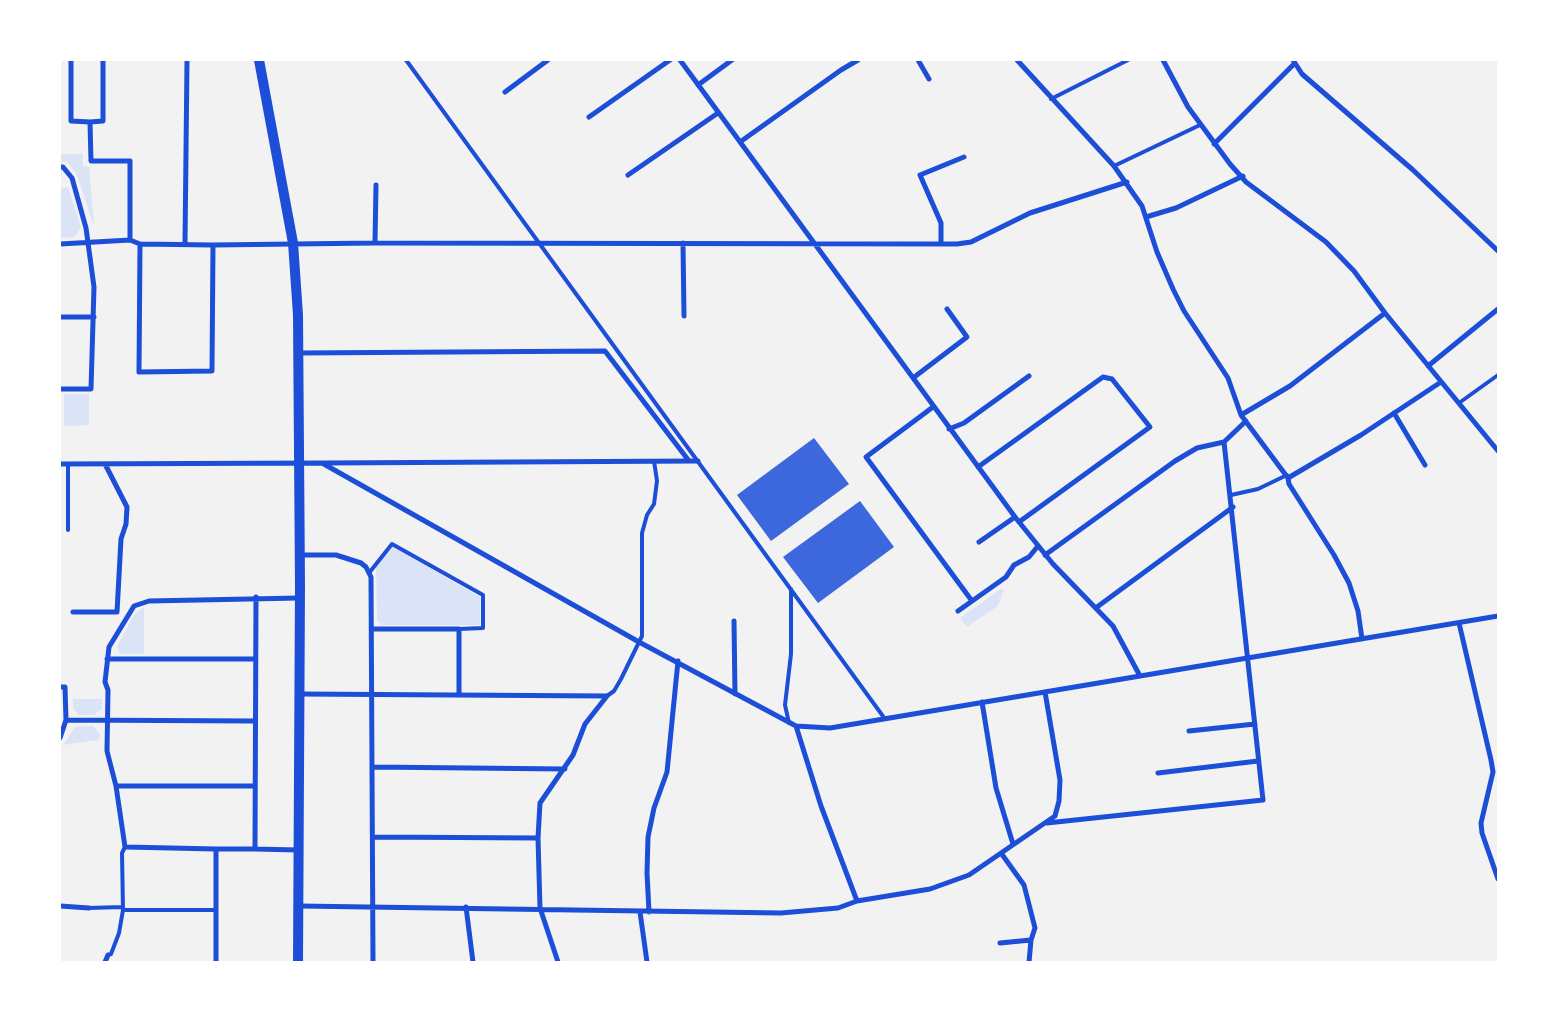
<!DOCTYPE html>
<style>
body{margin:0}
#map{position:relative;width:1558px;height:1022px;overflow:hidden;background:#f2f2f2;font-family:Inter,sans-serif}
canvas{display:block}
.frame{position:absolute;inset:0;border:61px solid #fff;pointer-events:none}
</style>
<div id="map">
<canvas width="1558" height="1022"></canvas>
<div class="frame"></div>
</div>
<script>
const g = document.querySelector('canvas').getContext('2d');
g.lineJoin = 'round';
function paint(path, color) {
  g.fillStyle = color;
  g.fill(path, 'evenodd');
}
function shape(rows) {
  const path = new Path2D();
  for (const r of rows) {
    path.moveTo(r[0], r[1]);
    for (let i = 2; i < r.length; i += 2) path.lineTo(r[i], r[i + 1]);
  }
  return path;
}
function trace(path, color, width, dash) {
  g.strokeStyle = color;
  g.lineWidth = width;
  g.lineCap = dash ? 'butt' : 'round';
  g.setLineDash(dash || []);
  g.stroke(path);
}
const green = shape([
 [62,154,83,154,83,166,89,167,94,226,77,175,67,162,60,161],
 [68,187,81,227,75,237,60,238,60,188],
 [64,394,89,394,89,425,64,426],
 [393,547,480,597,480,625,382,625,377,620,376,566],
 [1002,588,1004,590,998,606,967,627,960,618],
 [144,607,144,654,120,654,117,646,134,615],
 [73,699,102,699,102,709,94,715,79,715,73,708],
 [93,726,100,734,99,740,63,745,75,727]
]);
const building = shape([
 [814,438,849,484,771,541,737,495],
 [860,501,894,547,818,603,783,557]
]);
const service = shape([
 [406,60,885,719],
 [1051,99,1128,60],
 [1114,166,1200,125],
 [1459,403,1498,375],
 [68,464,68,530],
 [1231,495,1258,489,1287,475],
 [369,573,392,544,483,595,483,628,459,629],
 [607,696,614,691,621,679,642,636,642,533,647,515,654,504,657,481,654,461],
 [789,723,785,705,791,654,791,589],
 [125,847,122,853,123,910,216,910],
 [89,908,122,907],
 [108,955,111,954,119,933,123,910]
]);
const minor = shape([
 [71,60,71,121,90,122,103,121,103,60],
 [680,60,1015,517,1053,564,1113,626,1140,676],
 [918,60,929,79],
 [1017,60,1114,166,1142,206,1157,252,1173,289,1184,311,1228,378,1241,415,1288,478,1289,484,1334,555,1349,583,1358,611,1362,639],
 [1163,60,1188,107,1230,164,1246,182,1326,242,1354,271,1385,313,1498,451],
 [1293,60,1302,74,1413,170,1498,251],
 [698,85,732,60],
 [505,92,548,60],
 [589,117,670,60],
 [90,122,91,161,130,161,130,240],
 [740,142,841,70,858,60],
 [1214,144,1294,64],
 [60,167,63,167,72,178,86,228,94,287,91,389,60,389],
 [628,175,718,113],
 [1146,217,1176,208,1243,176],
 [375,243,376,185],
 [683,243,684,316],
 [60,244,130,240,140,244,213,245,375,243,957,244,971,242,1030,213,1127,182],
 [140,244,139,372,212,371,213,245],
 [185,244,187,60],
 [941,244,941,223,920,175,964,157],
 [60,317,94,317],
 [298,353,605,351,689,461],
 [1428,366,1498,309],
 [913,378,967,337,947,309],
 [933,407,866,457,972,601],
 [1394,413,1425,465],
 [1241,415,1290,386,1385,313],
 [949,429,964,423,1029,376],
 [323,463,698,461],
 [60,464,322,463,639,642,796,726,830,728,1498,616],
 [978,467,1103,377,1112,379,1150,427,1019,522],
 [1288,478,1361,435,1441,382],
 [979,542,1015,517],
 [300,555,336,555,361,563,366,567,371,577,373,962],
 [1045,555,1175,461,1197,448,1224,442,1246,421],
 [256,597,255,849,298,850],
 [1097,607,1233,507],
 [958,611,1006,577,1014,565,1029,557,1038,546],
 [73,612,117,612,121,539,126,524,127,507,105,464],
 [734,621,735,694],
 [1459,623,1491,760,1493,772,1481,823,1482,833,1498,879],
 [372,629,459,629,459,695],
 [107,659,255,659],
 [60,687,65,687,66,720,60,738],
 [299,694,607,696],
 [982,702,996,788,1013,844],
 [66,720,254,721],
 [796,726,821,806,857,901],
 [1189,731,1255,724],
 [373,767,565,769],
 [1158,773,1258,761],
 [116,786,255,786],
 [1047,823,1263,800,1224,442],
 [373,837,538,838],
 [216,849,255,849],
 [1001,853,1024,885,1035,928,1031,940,1029,962],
 [60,906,89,908],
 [299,906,781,913,838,908,857,901,930,889,969,875,1055,816,1059,801,1060,780,1045,692],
 [466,907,473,962],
 [640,912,647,962],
 [649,912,647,873,648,837,654,808,667,772,678,661],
 [1000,943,1031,940],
 [105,962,108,955],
 [216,962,216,849,125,847,116,786,107,751,108,690,105,682,109,647,134,606,149,601,299,598],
 [558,962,540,908,538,838,540,803,573,755,585,724,607,696]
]);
const secondary = shape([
 [259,60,293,243,298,315,300,586,298,962]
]);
paint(green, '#dbe4f7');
paint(building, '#3d67dc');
trace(service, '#1d4ed8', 4);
trace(minor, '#1d4ed8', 5);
trace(secondary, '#1d4ed8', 10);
</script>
